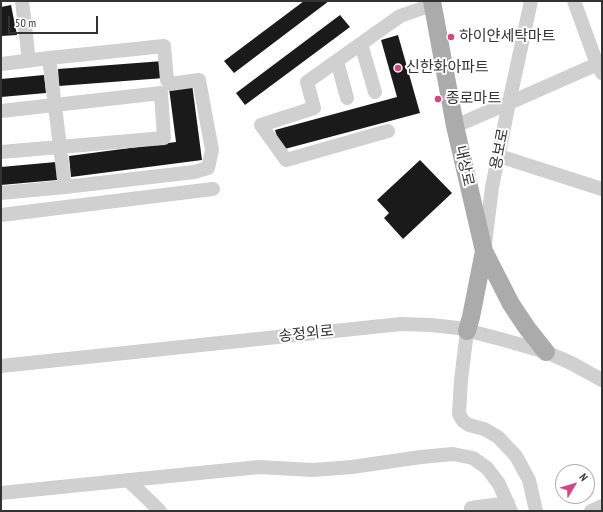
<!DOCTYPE html>
<meta charset="utf-8">
<style>
body{margin:0}
#map{position:relative;width:603px;height:512px;overflow:hidden;background:#fff;font-family:"PT Sans Narrow",sans-serif}
canvas{display:block}
.frame{position:absolute;inset:0;border:2px solid #333;pointer-events:none}
.north{position:absolute;left:555px;top:464px;width:40px;height:40px;box-sizing:border-box;background:#fff;border:1px solid #adadad;border-radius:50%;rotate:52deg;font-size:11px;font-weight:700;line-height:16px;text-align:center;color:#333}
.north::after{content:'';display:block;margin:auto;width:14px;height:18px;background:#db437f;clip-path:polygon(50% 0,100% 100%,50% 72%,0 100%)}
.scale{position:absolute;left:8px;top:16px;width:90px;height:18px;box-sizing:border-box;border:2px solid #333;border-top:0;padding-left:5px;font-size:12px;line-height:14px;white-space:nowrap;color:#333;-webkit-text-stroke:3px #fff;paint-order:stroke}
</style>
<div id="map">
<canvas width="603" height="512"></canvas>
<div class="frame"></div>
<div class="north">N</div>
<div class="scale">50 m</div>
</div>
<script>
const g = document.querySelector('canvas').getContext('2d');
g.lineJoin = 'round';
function paint(path, color) {
  g.fillStyle = color;
  g.fill(path, 'evenodd');
}
function shape(rows) {
  const path = new Path2D();
  for (const r of rows) {
    path.moveTo(r[0], r[1]);
    for (let i = 2; i < r.length; i += 2) path.lineTo(r[i], r[i + 1]);
  }
  return path;
}
function trace(path, color, width, dash) {
  g.strokeStyle = color;
  g.lineWidth = width;
  g.lineCap = dash ? 'butt' : 'round';
  g.setLineDash(dash || []);
  g.stroke(path);
}
function label(font, color, halo, rows, align = 'center') {
  g.font = font + ' "PT Sans Narrow","Noto Sans KR",sans-serif';
  g.lineWidth = 4;
  g.setLineDash([]);
  g.textBaseline = 'middle';
  g.strokeStyle = halo;
  g.fillStyle = color;
  for (const [text, x, y, turn = 0] of rows) {
    g.save();
    g.translate(x, y);
    g.rotate((+turn || 0) * Math.PI / 180);
    g.textAlign = isNaN(turn) ? turn : align;
    if (halo) g.strokeText(text, 0, 0);
    g.fillText(text, 0, 0);
    g.restore();
  }
}
const building = shape([
 [304,1,329,1,234,73,224,61],
 [11,5,17,35,1,36,1,7],
 [340,15,350,27,245,105,236,93],
 [398,35,420,113,281,150,275,130,397,97,381,40],
 [163,61,164,78,59,86,58,69],
 [44,75,46,93,1,97,1,79],
 [192,84,202,160,71,177,69,156,176,142,169,88],
 [420,160,452,193,403,239,384,218,389,213,377,200],
 [56,162,57,180,1,185,1,167]
]);
const minor = shape([
 [22,1,29,61],
 [574,1,597,64,602,73],
 [361,44,375,92],
 [49,58,164,46,167,80,170,84,199,80,212,150,208,168,194,172,65,187],
 [337,61,347,98],
 [1,64,49,58,65,187,1,193],
 [1,111,161,93,164,138,1,152],
 [455,126,509,103,602,62],
 [388,131,286,160,261,125,314,108,307,82,400,16,432,5],
 [499,156,602,189],
 [1,215,213,189],
 [485,244,492,187,509,103,531,1],
 [467,331,461,380,459,414,463,421,469,425,484,429,498,437,516,456,529,480,536,511],
 [1,366,401,324,431,325,458,328,504,340,546,352,571,363,602,380],
 [129,481,160,511],
 [1,493,259,467,313,470,352,467,421,457,453,454,473,458,487,468,499,484,511,511],
 [471,511,471,508,508,503],
 [591,511,602,506]
]);
const major = shape([
 [432,1,455,126,484,251,471,317,467,331],
 [484,251,511,304,527,328,546,352]
]);
const markers = [
 [451,37,4,"#db437f"],
 [398,68,4,"#db437f"],
 [438,99,4,"#db437f"]
];
const poiNames = [
 ["하이얀세탁마트",459,37],
 ["신한화아파트",406,68],
 ["종로마트",446,99]
];
const streetNames = [
 ["용보로",500,149,-79],
 ["내상로",464,166,77],
 ["송정외로",306,334,-6]
];
paint(building, '#1a1a1a');
trace(minor, '#d0d0d0', 14);
trace(major, '#ababab', 18);
for (const [x, y, r, color] of markers) {
  const dot = new Path2D();
  dot.arc(x, y, r, 0, 2 * Math.PI);
  g.fillStyle = color;
  g.fill(dot);
  trace(dot, '#fff', 1.5);
}
label('15px', '#333', '#fff', poiNames, 'left');
label('15px', '#333', '#fff', streetNames);
</script>
